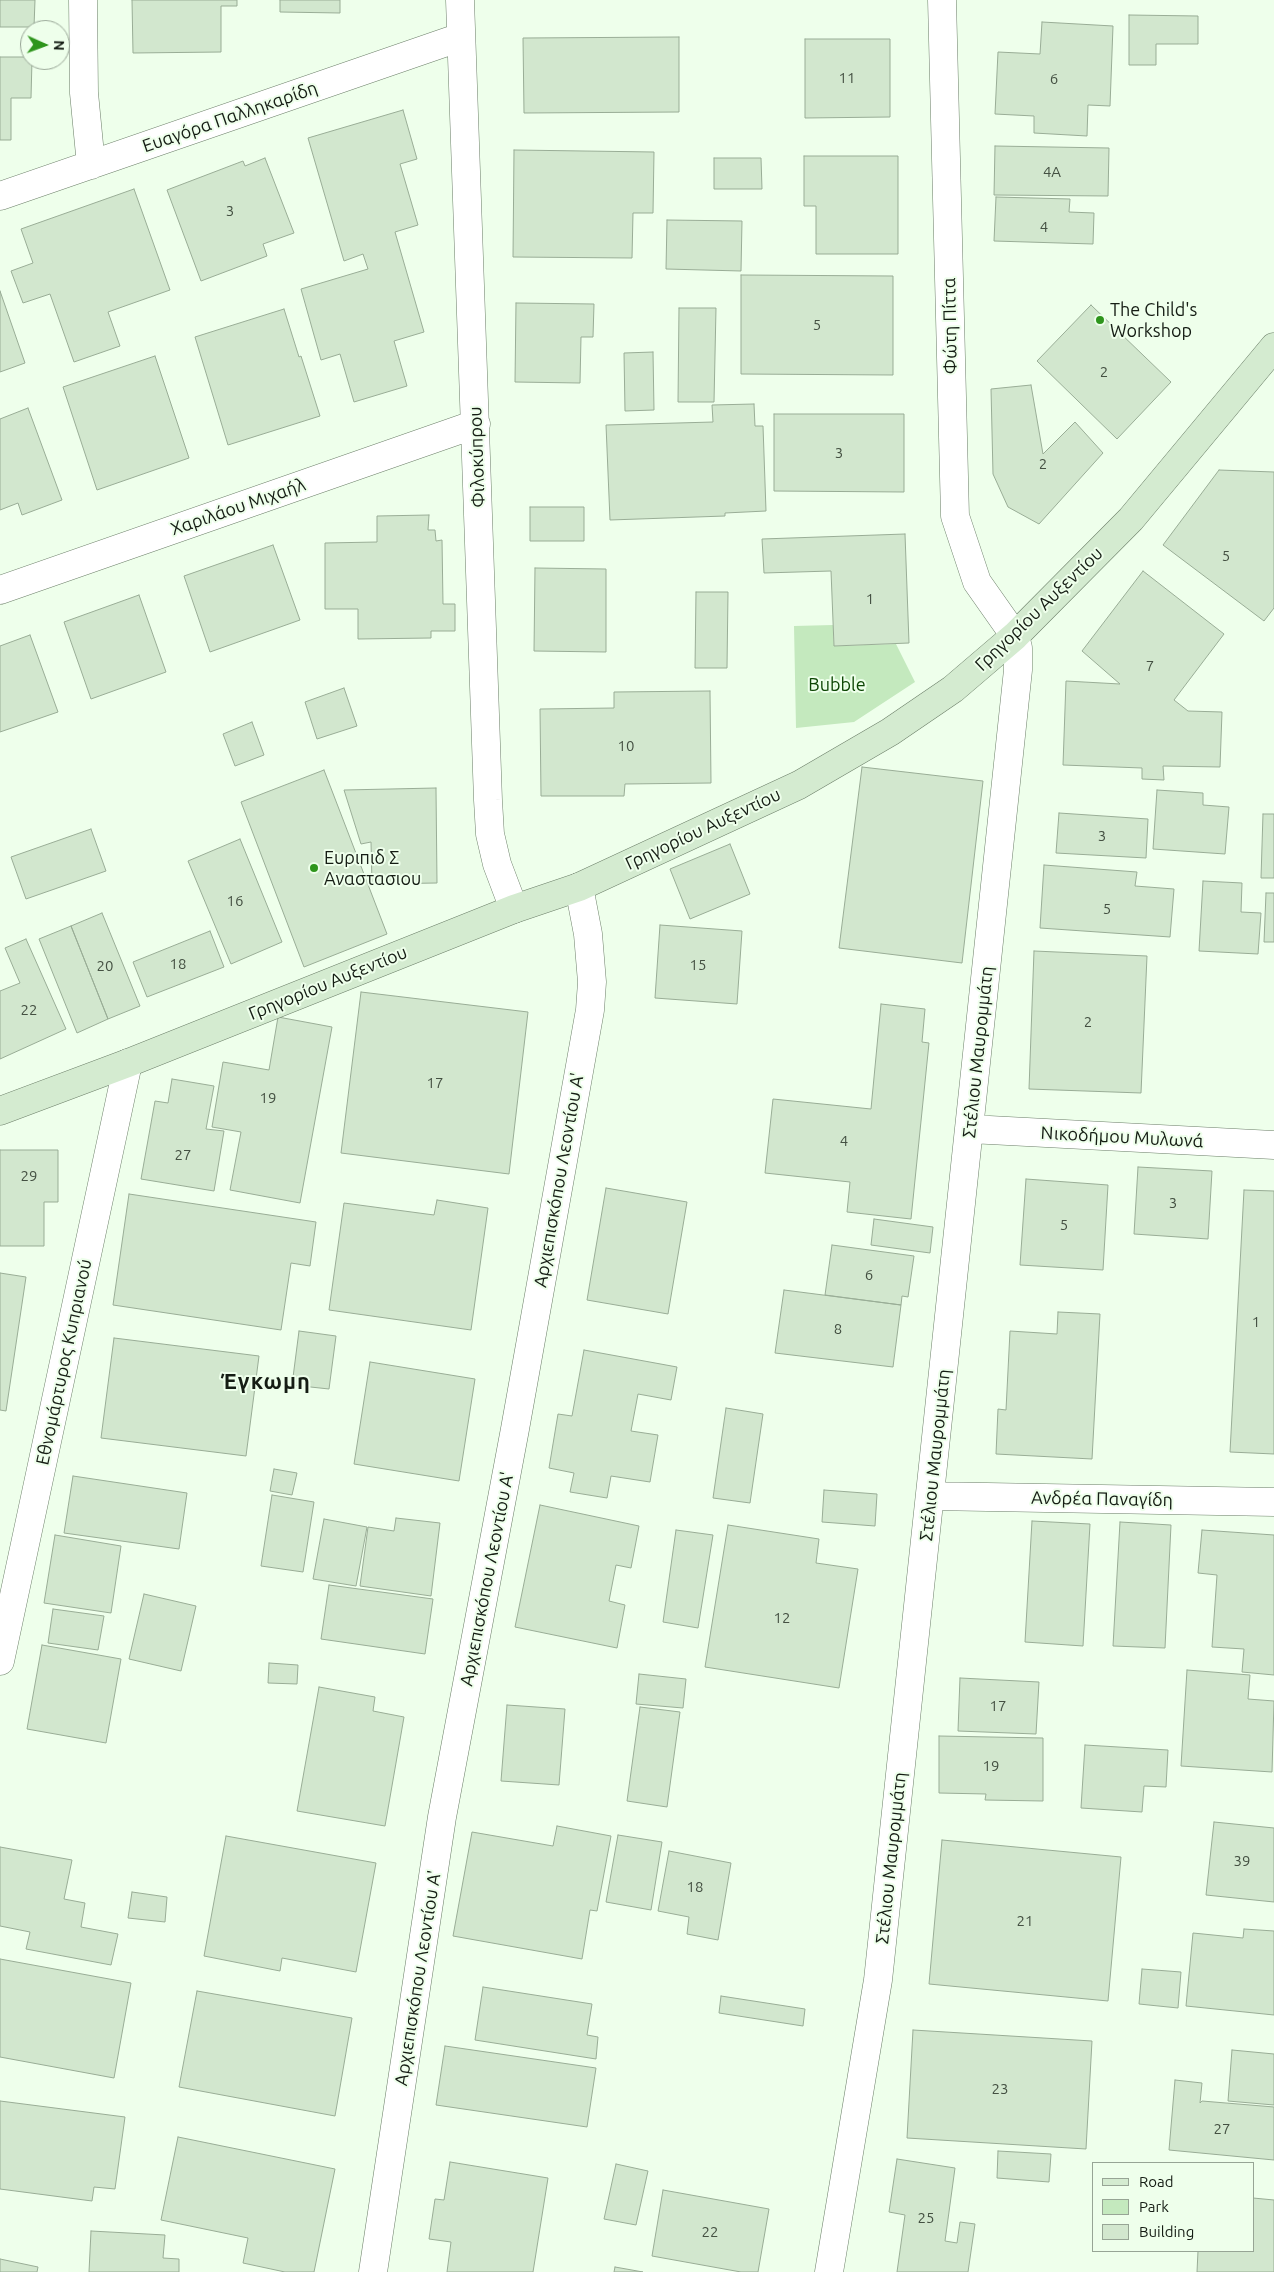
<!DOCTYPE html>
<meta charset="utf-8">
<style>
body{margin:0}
#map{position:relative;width:1274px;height:2272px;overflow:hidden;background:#eeffeb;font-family:Ubuntu,sans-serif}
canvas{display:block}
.legend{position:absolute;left:1092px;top:2162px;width:162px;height:90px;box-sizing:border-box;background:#eeffeb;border:1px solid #97a595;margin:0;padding:6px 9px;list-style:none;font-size:15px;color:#151d14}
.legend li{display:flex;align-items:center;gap:10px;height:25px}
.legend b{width:25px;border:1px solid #97a595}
.north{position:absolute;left:20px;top:20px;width:50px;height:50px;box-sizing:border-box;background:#eeffeb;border:1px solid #97a595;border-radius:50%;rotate:92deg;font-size:14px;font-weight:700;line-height:20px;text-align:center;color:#151d14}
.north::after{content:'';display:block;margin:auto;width:18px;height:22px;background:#2e951c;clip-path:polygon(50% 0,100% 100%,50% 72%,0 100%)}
</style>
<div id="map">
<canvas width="1274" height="2272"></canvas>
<ul class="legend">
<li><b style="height:6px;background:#d4ebd0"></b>Road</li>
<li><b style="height:14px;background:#c4e9be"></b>Park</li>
<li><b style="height:14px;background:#d2e7ce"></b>Building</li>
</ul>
<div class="north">N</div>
</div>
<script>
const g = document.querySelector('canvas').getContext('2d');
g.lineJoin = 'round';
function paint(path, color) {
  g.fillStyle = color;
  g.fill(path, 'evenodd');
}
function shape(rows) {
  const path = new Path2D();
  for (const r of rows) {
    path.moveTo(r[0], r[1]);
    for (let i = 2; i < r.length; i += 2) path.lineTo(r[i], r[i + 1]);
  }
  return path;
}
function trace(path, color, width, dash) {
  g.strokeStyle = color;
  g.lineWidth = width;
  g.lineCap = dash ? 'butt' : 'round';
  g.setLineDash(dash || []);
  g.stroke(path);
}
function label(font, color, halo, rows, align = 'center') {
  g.font = font + ' Ubuntu,sans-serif';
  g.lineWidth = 4;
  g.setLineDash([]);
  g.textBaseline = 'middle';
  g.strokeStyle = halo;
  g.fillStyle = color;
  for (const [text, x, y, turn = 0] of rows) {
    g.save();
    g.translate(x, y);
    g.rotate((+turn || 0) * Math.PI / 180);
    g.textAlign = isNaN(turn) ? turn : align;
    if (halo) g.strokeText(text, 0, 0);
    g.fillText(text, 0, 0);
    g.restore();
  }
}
const green = shape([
 [833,625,834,646,896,644,915,682,854,722,796,728,794,626]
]);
const building = shape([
 [0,0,35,0,34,27,0,27,0,0],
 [132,0,237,0,237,6,221,6,221,52,133,53,132,0],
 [280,0,340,0,340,13,280,12,280,0],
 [1129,15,1198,16,1198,44,1156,44,1156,65,1129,65,1129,15],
 [1042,22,1113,26,1110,106,1088,105,1087,136,1034,133,1034,116,995,114,998,52,1040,54,1042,22],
 [679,37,679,112,524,113,523,38,679,37],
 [805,39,890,39,890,117,805,118,805,39],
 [0,57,30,57,32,60,31,98,11,98,11,140,0,140,0,57],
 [403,110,417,159,400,164,418,225,395,232,424,332,394,341,407,386,354,402,340,354,321,360,301,289,368,269,363,254,344,261,308,138,403,110],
 [995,146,1109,148,1108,196,994,195,995,146],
 [514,150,654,152,653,213,633,213,632,258,513,257,514,150],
 [804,156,898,156,898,254,816,254,816,206,804,206,804,156],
 [265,158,294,233,263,244,267,256,201,281,167,190,243,161,245,166,265,158],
 [714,158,761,158,762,189,714,189,714,158],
 [134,189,170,290,108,312,120,346,74,362,50,294,23,303,11,271,33,263,21,229,134,189],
 [996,197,1070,199,1069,212,1094,213,1093,244,994,241,996,197],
 [667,220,742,221,741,271,666,269,667,220],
 [741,275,893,276,893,375,741,374,741,275],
 [0,291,25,363,0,372,0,291],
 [516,303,594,304,593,337,581,337,580,383,515,382,516,303],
 [1091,305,1171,382,1117,439,1037,361,1091,305],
 [679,308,716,308,714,402,678,402,679,308],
 [284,309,299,357,301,356,320,416,228,445,195,337,284,309],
 [653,352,654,410,625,411,624,353,653,352],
 [155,356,189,458,97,490,63,387,155,356],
 [1031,385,1043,454,1075,422,1103,453,1039,524,1008,507,993,474,991,389,1031,385],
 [754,404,755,426,763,426,766,511,725,513,725,516,610,520,606,425,713,422,712,405,754,404],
 [28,408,62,500,22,515,18,503,0,510,0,419,28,408],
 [774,414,904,414,904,492,774,491,774,414],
 [1219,470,1274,472,1274,608,1264,621,1163,545,1219,470],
 [530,507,584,507,584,541,530,541,530,507],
 [429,515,428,530,435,530,436,541,442,540,443,604,455,604,455,631,431,631,431,638,358,639,358,609,325,609,325,543,377,542,377,516,429,515],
 [905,534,909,643,834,646,831,571,764,573,762,539,905,534],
 [273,545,300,620,210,652,184,576,273,545],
 [535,568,606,569,606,652,534,651,535,568],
 [1143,571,1224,634,1174,700,1188,711,1222,712,1220,767,1163,766,1164,780,1142,779,1142,768,1063,765,1066,681,1120,684,1082,651,1143,571],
 [696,592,728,592,727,668,695,668,696,592],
 [139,595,166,672,91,699,64,622,139,595],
 [30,635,58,712,0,732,0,646,30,635],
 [344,688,357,726,317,739,305,702,344,688],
 [710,691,711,783,625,784,624,796,541,796,540,709,614,708,614,692,710,691],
 [252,722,264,755,235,766,223,734,252,722],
 [862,767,983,781,962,963,839,948,862,767],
 [324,770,387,934,304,967,241,802,324,770],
 [436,788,437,883,372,884,371,842,361,844,344,790,436,788],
 [1157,790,1203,793,1203,805,1229,807,1225,854,1153,849,1157,790],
 [1059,813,1148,819,1146,858,1056,853,1059,813],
 [1263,814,1274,814,1274,878,1261,878,1263,814],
 [91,829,106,871,26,899,11,857,91,829],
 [240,839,282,942,231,964,188,861,240,839],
 [730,844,750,894,690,919,670,869,730,844],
 [1044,865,1137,872,1135,886,1174,889,1170,937,1040,928,1044,865],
 [1203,881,1242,883,1241,912,1261,913,1258,954,1199,951,1203,881],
 [1266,893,1274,893,1274,942,1264,942,1266,893],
 [102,913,140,1006,108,1019,71,926,102,913],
 [660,925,742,931,737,1004,655,998,660,925],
 [71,926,108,1019,77,1033,39,939,71,926],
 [210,931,224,967,147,997,133,962,210,931],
 [26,939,66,1029,0,1059,0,991,20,983,5,948,26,939],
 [1034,951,1147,956,1141,1093,1029,1089,1034,951],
 [361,992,528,1012,509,1174,341,1153,361,992],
 [881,1004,925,1009,922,1042,929,1043,911,1219,847,1212,850,1182,765,1173,773,1099,871,1109,881,1004],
 [278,1017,332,1027,300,1203,230,1190,241,1132,212,1127,223,1062,269,1070,278,1017],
 [172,1079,214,1086,206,1129,224,1131,214,1191,141,1179,155,1101,168,1103,172,1079],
 [0,1150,58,1150,58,1202,44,1202,44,1246,0,1246,0,1150],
 [1138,1167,1212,1171,1208,1239,1134,1234,1138,1167],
 [1026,1179,1108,1185,1103,1270,1020,1265,1026,1179],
 [606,1188,687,1202,668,1314,587,1300,606,1188],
 [1244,1190,1274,1191,1274,1454,1230,1452,1244,1190],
 [129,1194,316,1222,310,1266,291,1263,281,1330,113,1305,129,1194],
 [437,1200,488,1208,471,1330,329,1310,344,1203,434,1215,437,1200],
 [874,1219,933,1227,930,1253,871,1245,874,1219],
 [832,1245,914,1256,908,1297,902,1296,901,1305,825,1295,832,1245],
 [0,1273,26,1277,6,1411,0,1410,0,1273],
 [784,1290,901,1305,893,1367,775,1353,784,1290],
 [1058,1312,1100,1314,1092,1459,996,1454,998,1409,1006,1410,1010,1331,1057,1334,1058,1312],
 [299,1331,336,1336,329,1389,292,1385,299,1331],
 [114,1338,259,1356,246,1456,101,1438,114,1338],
 [584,1350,677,1367,671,1400,638,1394,631,1431,658,1435,650,1482,611,1476,607,1498,570,1492,574,1473,549,1468,558,1414,572,1416,584,1350],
 [370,1362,475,1379,459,1481,354,1464,370,1362],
 [726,1408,763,1414,750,1503,713,1498,726,1408],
 [274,1469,297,1473,292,1495,270,1491,274,1469],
 [73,1476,187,1493,179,1549,64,1533,73,1476],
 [824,1490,877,1494,875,1526,822,1522,824,1490],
 [272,1495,314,1502,303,1572,261,1566,272,1495],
 [540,1505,639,1526,631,1568,616,1565,609,1601,625,1605,617,1648,515,1627,540,1505],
 [396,1518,440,1523,431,1596,360,1586,368,1527,394,1531,396,1518],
 [324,1519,367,1527,356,1586,313,1579,324,1519],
 [1032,1521,1090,1524,1083,1646,1025,1642,1032,1521],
 [1120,1522,1171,1525,1165,1648,1113,1646,1120,1522],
 [728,1525,819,1539,816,1563,858,1569,839,1688,705,1667,728,1525],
 [676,1530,713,1535,698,1628,663,1622,676,1530],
 [1202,1530,1274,1535,1274,1675,1242,1672,1244,1649,1212,1647,1217,1575,1198,1573,1202,1530],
 [55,1535,121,1546,111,1613,44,1603,55,1535],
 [329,1585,433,1599,425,1654,321,1639,329,1585],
 [144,1594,196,1606,181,1671,129,1659,144,1594],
 [53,1609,104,1616,98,1650,48,1643,53,1609],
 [42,1645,121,1659,106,1743,27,1729,42,1645],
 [269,1663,298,1665,297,1684,268,1683,269,1663],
 [1187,1670,1250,1675,1248,1699,1274,1701,1272,1772,1181,1766,1187,1670],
 [639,1674,686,1679,683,1708,636,1704,639,1674],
 [960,1678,1039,1682,1036,1734,958,1731,960,1678],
 [319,1687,375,1697,373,1711,404,1717,385,1826,297,1811,319,1687],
 [507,1705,565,1709,559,1785,501,1781,507,1705],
 [640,1707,680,1712,667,1807,627,1801,640,1707],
 [939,1736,1043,1738,1043,1801,985,1800,986,1794,939,1793,939,1736],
 [1085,1745,1168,1750,1166,1787,1144,1786,1142,1812,1081,1808,1085,1745],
 [1214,1822,1274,1828,1274,1902,1206,1895,1214,1822],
 [557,1826,611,1836,597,1911,590,1910,582,1959,453,1936,472,1832,553,1846,557,1826],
 [618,1835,662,1842,651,1910,606,1902,618,1835],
 [226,1836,376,1863,356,1972,282,1958,280,1971,204,1956,226,1836],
 [942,1840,1121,1857,1108,2001,929,1984,942,1840],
 [0,1847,72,1860,64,1899,85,1903,81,1927,118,1934,111,1965,26,1949,30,1932,0,1926,0,1847],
 [669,1851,731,1863,718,1940,687,1934,689,1917,658,1911,669,1851],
 [132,1892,167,1897,165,1922,128,1918,132,1892],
 [1244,1929,1274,1931,1274,2015,1186,2006,1193,1933,1243,1938,1244,1929],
 [0,1959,131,1983,114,2078,0,2057,0,1959],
 [1142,1969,1181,1972,1178,2008,1139,2004,1142,1969],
 [483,1987,592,2004,587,2035,598,2037,596,2059,475,2040,483,1987],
 [197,1991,352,2018,335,2116,179,2087,197,1991],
 [721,1996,805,2009,803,2026,719,2013,721,1996],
 [913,2030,1092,2041,1086,2149,907,2138,913,2030],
 [445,2046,596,2068,587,2127,436,2105,445,2046],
 [1232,2050,1274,2054,1274,2105,1228,2101,1232,2050],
 [1175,2080,1202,2083,1200,2103,1202,2101,1274,2107,1274,2160,1169,2150,1175,2080],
 [0,2101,125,2117,115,2189,94,2187,92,2201,0,2189,0,2101],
 [178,2137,335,2169,314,2272,285,2272,243,2263,248,2238,161,2220,178,2137],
 [998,2151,1051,2154,1049,2182,997,2178,998,2151],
 [897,2159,955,2168,945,2241,957,2243,960,2222,975,2224,968,2272,897,2272,905,2215,889,2212,897,2159],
 [450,2162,548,2178,533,2272,447,2272,451,2242,429,2239,435,2199,444,2200,450,2162],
 [616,2164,648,2171,636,2225,604,2219,616,2164],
 [663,2190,769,2209,758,2272,741,2272,652,2256,663,2190],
 [1253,2198,1274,2200,1274,2272,1197,2272,1198,2251,1253,2251,1253,2198],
 [91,2231,165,2235,163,2258,179,2259,179,2272,89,2272,91,2231],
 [0,2259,38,2267,37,2272,0,2272,0,2259],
 [615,2267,643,2272,614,2272,615,2267]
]);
const street = shape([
 [83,0,84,93,91,165],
 [460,0,488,800,490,834,497,864,514,909],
 [0,196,461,37],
 [0,590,476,424],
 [970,1129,1274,1145],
 [930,1496,1274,1502],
 [0,1661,128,1063],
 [373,2272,442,1817,515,1429,590,1010,592,982,588,934,579,887],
 [829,2272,878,1980,1018,670,1018,648,1015,636,977,582,955,516,942,0]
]);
const secondary = shape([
 [0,1111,128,1063,514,909,579,887,799,785,890,732,953,689,1015,636,1131,519,1274,347]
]);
const markers = [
 [1100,320,5,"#2e951c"],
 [314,868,5,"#2e951c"]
];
const numberNames = [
 ["11",847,78],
 ["6",1054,79],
 ["4Α",1052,172],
 ["3",230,211],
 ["4",1044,227],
 ["5",817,325],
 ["2",1104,372],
 ["3",839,453],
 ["2",1043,464],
 ["5",1226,556],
 ["1",870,599],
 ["7",1150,666],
 ["10",626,746],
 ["3",1102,836],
 ["16",235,901],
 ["5",1107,909],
 ["18",178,964],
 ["15",698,965],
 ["20",105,966],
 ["22",29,1010],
 ["2",1088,1022],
 ["17",435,1083],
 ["19",268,1098],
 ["4",844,1141],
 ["27",183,1155],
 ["29",29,1176],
 ["3",1173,1203],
 ["5",1064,1225],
 ["6",869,1275],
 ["1",1256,1322],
 ["8",838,1329],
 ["12",782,1618],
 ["17",998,1706],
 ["19",991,1766],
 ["39",1242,1861],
 ["18",695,1887],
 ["21",1025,1921],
 ["23",1000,2089],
 ["27",1222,2129],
 ["25",926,2218],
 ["22",710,2232]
];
const streetNames = [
 ["Ευαγόρα Παλληκαρίδη",230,117,-19],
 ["Φώτη Πίττα",950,326,-91],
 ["Φιλοκύπρου",477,457,-92],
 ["Χαριλάου Μιχαήλ",238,507,-19],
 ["Γρηγορίου Αυξεντίου",1039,609,-44],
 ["Γρηγορίου Αυξεντίου",703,829,-25],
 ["Γρηγορίου Αυξεντίου",328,983,-22],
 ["Στέλιου Μαυρομμάτη",978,1052,-84],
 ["Νικοδήμου Μυλωνά",1122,1137,3],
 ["Αρχιεπισκόπου Λεοντίου Α'",559,1180,-80],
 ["Εθνομάρτυρος Κυπριανού",64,1362,-78],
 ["Στέλιου Μαυρομμάτη",935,1455,-84],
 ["Ανδρέα Παναγίδη",1102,1499,1],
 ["Αρχιεπισκόπου Λεοντίου Α'",487,1579,-79],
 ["Στέλιου Μαυρομμάτη",891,1858,-84],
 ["Αρχιεπισκόπου Λεοντίου Α'",418,1978,-81]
];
const poiNames = [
 ["The Child's",1110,310],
 ["Workshop",1110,331],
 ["Ευριπιδ Σ",324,858],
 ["Αναστασιου",324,879]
];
const parkNames = [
 ["Bubble",837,685]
];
const districtNames = [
 ["Έγκωμη",266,1382]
];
paint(green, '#c4e9be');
paint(building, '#d2e7ce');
trace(building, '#99ad96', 1);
trace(street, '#6c7f69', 29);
trace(secondary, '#6c7f69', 29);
trace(street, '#fff', 28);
trace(secondary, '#d4ebd0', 28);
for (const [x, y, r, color] of markers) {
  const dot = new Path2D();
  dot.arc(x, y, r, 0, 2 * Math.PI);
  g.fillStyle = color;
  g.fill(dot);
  trace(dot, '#eeffeb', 2);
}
label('15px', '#445042', null, numberNames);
label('18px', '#151d14', '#eeffeb', streetNames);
label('18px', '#151d14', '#eeffeb', poiNames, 'left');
label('18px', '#0d4604', '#eeffeb', parkNames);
g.letterSpacing = '1px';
label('bold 22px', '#151d14', '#eeffeb', districtNames);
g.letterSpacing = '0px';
</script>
